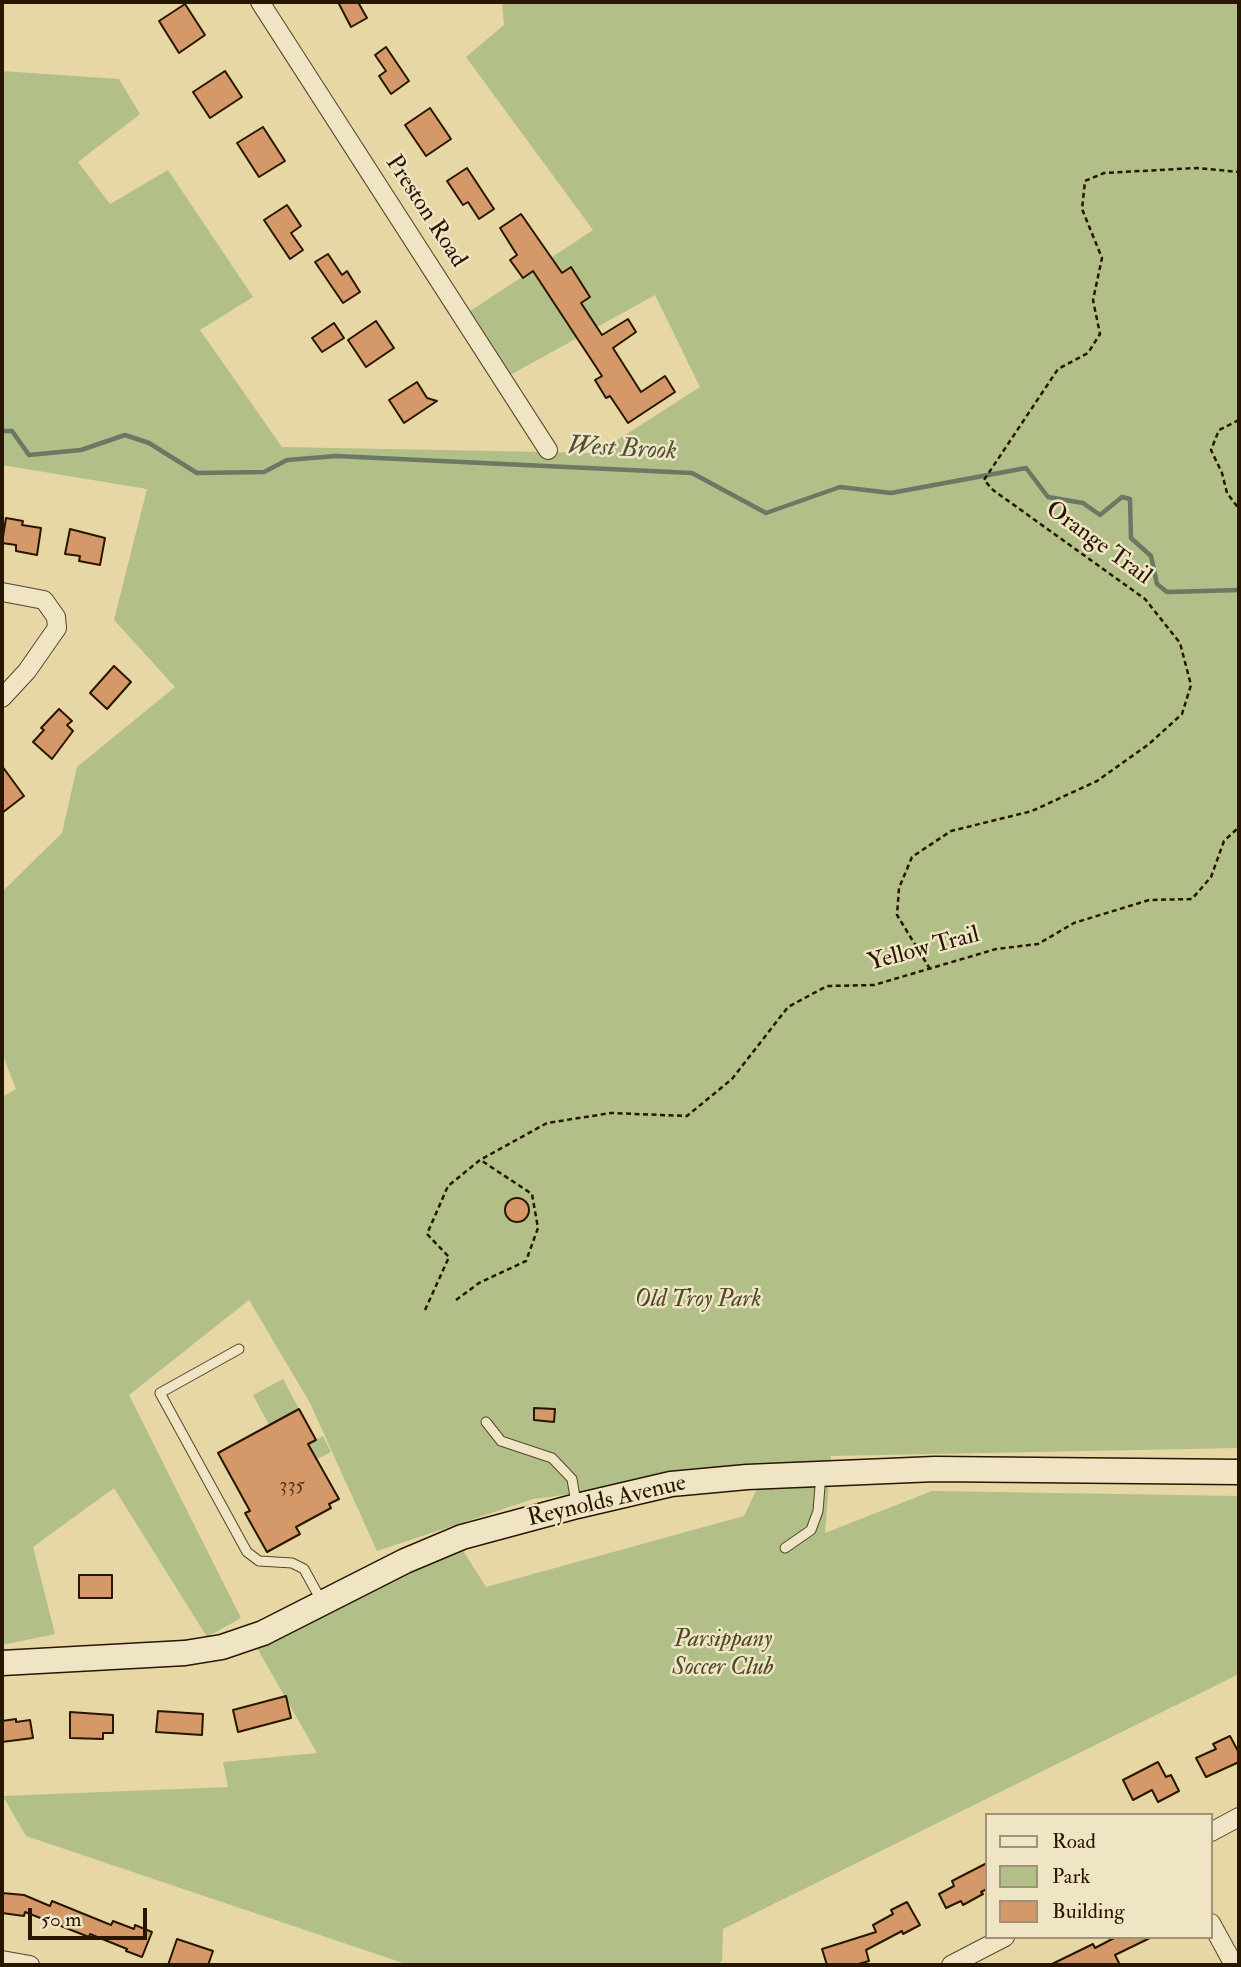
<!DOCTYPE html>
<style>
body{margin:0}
#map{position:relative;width:1241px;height:1967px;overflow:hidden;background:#e6d7a5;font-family:"IM FELL Double Pica",serif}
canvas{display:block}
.frame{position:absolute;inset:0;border:4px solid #271600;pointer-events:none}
.legend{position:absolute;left:985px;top:1813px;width:228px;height:126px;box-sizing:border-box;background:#efe5c4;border:2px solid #9f9276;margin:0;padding:9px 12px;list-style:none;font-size:21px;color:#271600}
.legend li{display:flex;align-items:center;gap:14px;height:35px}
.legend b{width:35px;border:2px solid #9f9276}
.scale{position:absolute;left:28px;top:1908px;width:119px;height:32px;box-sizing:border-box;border:4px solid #271600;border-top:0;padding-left:9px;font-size:21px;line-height:24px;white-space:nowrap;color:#271600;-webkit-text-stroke:5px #efe5c4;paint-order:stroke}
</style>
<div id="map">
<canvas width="1241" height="1967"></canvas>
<div class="frame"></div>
<ul class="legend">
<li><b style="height:9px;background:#efe5c4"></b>Road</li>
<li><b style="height:19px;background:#b2bf88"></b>Park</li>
<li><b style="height:19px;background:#d59868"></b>Building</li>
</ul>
<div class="scale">50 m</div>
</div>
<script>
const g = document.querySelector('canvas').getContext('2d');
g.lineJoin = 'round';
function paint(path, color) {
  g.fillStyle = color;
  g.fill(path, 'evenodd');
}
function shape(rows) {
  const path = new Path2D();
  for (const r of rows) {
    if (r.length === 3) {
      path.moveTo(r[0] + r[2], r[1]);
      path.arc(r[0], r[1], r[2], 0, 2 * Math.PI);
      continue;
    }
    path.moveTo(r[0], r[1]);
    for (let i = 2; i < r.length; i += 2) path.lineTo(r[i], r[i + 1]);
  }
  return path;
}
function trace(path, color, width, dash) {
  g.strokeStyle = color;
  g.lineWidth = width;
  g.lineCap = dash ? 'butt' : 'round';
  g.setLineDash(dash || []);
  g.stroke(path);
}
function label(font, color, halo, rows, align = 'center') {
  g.font = font + ' "IM FELL Double Pica",serif';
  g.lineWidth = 5;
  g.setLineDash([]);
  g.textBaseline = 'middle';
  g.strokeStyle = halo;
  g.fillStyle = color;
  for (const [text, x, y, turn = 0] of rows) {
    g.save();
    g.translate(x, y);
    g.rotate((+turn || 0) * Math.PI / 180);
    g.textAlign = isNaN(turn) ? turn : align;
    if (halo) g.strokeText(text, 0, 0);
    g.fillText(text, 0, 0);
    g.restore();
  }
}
const green = shape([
 [502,2,1239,2,1239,1448,831,1456,825,1533,932,1491,1239,1496,1239,1678,1237,1675,723,1929,722,1961,715,1965,409,1965,26,1836,3,1796,228,1787,223,1762,317,1753,257,1648,460,1546,486,1587,744,1516,764,1474,782,1466,533,1499,377,1551,310,1403,249,1300,129,1395,241,1618,207,1637,114,1488,33,1547,55,1634,2,1645,2,1097,16,1089,2,1053,2,892,62,833,77,767,175,687,114,620,147,489,2,465,2,71,119,79,140,114,78,162,110,204,168,170,253,297,200,330,282,447,597,453,700,387,655,295,503,379,461,317,593,230,466,57,504,25],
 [283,1379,299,1409,269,1425,253,1395],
 [323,1436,331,1452,306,1465,297,1450]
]);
const stream = shape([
 [2,431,12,431,29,455,81,450,125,435,149,443,197,473,264,472,287,460,336,456,692,473,766,513,840,487,891,493,1026,468,1048,497,1083,503,1100,515,1122,497,1130,499,1131,538,1151,556,1157,584,1167,592,1239,590]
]);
const building = shape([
 [338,2,358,2,367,18,351,27,338,2],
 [185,4,205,35,179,53,159,21,185,4],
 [386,47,409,81,391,94,379,76,386,71,375,55,386,47],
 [225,71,242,97,210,118,193,92,225,71],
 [430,108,451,139,426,156,405,125,430,108],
 [263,127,285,161,259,177,237,143,263,127],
 [467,168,494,209,479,219,468,202,463,205,447,181,467,168],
 [287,205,301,226,291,233,303,250,290,259,264,220,287,205],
 [521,214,562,273,571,267,590,297,581,303,602,335,628,319,636,332,613,348,641,392,665,376,675,392,628,423,610,396,606,398,595,380,602,376,533,271,523,278,510,260,517,255,500,228,521,214],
 [328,254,342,275,347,271,360,292,343,303,315,262,328,254],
 [376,321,394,348,366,367,348,340,376,321],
 [334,323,344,338,322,352,312,338,334,323],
 [417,382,427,398,437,401,404,423,389,400,417,382],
 [6,518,23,521,22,525,41,528,37,555,16,551,16,545,2,543,6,518],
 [70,529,105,538,100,565,79,561,80,556,65,554,70,529],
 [114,666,131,682,107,709,90,693,114,666],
 [59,709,72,721,67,725,73,731,52,759,33,742,44,730,41,728,59,709],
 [2,766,24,796,2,813,2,766],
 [517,1210,12],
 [534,1408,555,1409,554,1422,534,1420,534,1408],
 [299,1409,316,1440,308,1444,339,1499,329,1504,331,1508,296,1527,300,1534,267,1552,245,1513,250,1511,218,1453,299,1409],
 [79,1575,112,1575,112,1598,79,1598,79,1575],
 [286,1696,291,1718,238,1732,233,1710,286,1696],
 [158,1711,203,1714,202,1735,156,1732,158,1711],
 [70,1712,113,1715,113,1733,103,1733,103,1739,70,1738,70,1712],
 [16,1719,16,1722,30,1720,33,1738,2,1742,2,1721,16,1719],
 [1230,1736,1239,1753,1239,1762,1206,1777,1196,1758,1216,1749,1213,1744,1230,1736],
 [1158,1762,1166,1777,1171,1775,1179,1791,1158,1802,1152,1790,1133,1800,1123,1780,1158,1762],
 [987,1863,987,1889,981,1892,983,1894,963,1905,961,1901,946,1908,939,1894,954,1886,952,1881,987,1863],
 [2,1893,24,1895,50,1906,52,1901,111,1925,113,1921,134,1929,135,1925,152,1932,142,1957,126,1951,127,1949,90,1934,89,1937,25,1912,24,1916,2,1913,2,1893],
 [907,1902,920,1925,903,1934,902,1931,866,1950,869,1961,855,1965,827,1965,822,1949,876,1932,873,1925,893,1914,891,1910,907,1902],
 [1116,1937,1152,1937,1115,1955,1120,1965,1050,1965,1093,1944,1095,1948,1116,1937],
 [177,1939,213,1951,208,1965,168,1965,177,1939]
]);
const path = shape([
 [1239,420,1219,430,1211,450,1222,473,1227,493,1239,509],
 [930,969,897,915,899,888,912,857,951,831,1032,811,1097,781,1149,744,1182,714,1191,685,1180,643,1145,599,993,490,984,480,1058,369,1088,353,1100,334,1093,300,1102,258,1082,209,1085,181,1104,173,1197,168,1239,172],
 [456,1300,479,1283,526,1261,538,1228,532,1194,482,1161],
 [425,1310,449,1257,427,1234,448,1186,480,1160,547,1123,611,1113,687,1116,732,1079,788,1007,827,986,874,985,996,949,1038,944,1074,923,1149,900,1192,899,1211,877,1224,841,1239,827]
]);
const lane = shape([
 [239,1349,160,1393,247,1552,259,1561,292,1563,304,1569,322,1602],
 [486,1422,501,1441,552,1458,572,1479,576,1503],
 [785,1548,811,1530,818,1511,821,1474]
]);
const street = shape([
 [260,2,548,450],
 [2,592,44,600,56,617,57,628,27,671,2,698],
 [1211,1832,1239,1817],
 [1211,1923,1234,1965],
 [2,1960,30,1965],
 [951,1965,1005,1937]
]);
const secondary = shape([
 [2,1663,185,1653,222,1647,263,1633,405,1561,462,1537,577,1506,671,1484,747,1477,935,1469,1239,1472]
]);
const numberNames = [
 ["335",292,1486]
];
const streetNames = [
 ["Preston Road",425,212,57],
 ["Orange Trail",1098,544,36],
 ["Yellow Trail",924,950,-15],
 ["Reynolds Avenue",607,1502,-13]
];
const parkNames = [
 ["Old Troy Park",698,1301],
 ["Parsippany",723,1641],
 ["Soccer Club",723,1669]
];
const waterNames = [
 ["West Brook",622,450,3]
];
paint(green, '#b2bf88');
trace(stream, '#6a7864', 4.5);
paint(building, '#d59868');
trace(building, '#271600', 2);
trace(lane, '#574629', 11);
trace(street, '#574629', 20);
trace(secondary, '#271600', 27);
trace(path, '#271600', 2.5, [5, 3.5]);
trace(lane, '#efe5c4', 9);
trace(street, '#efe5c4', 18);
trace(secondary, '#efe5c4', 24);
label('21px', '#52361a', null, numberNames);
label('24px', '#271600', '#efe5c4', streetNames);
label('italic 24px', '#514929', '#efe5c4', parkNames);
label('italic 26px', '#4e4f3a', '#efe5c4', waterNames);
</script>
